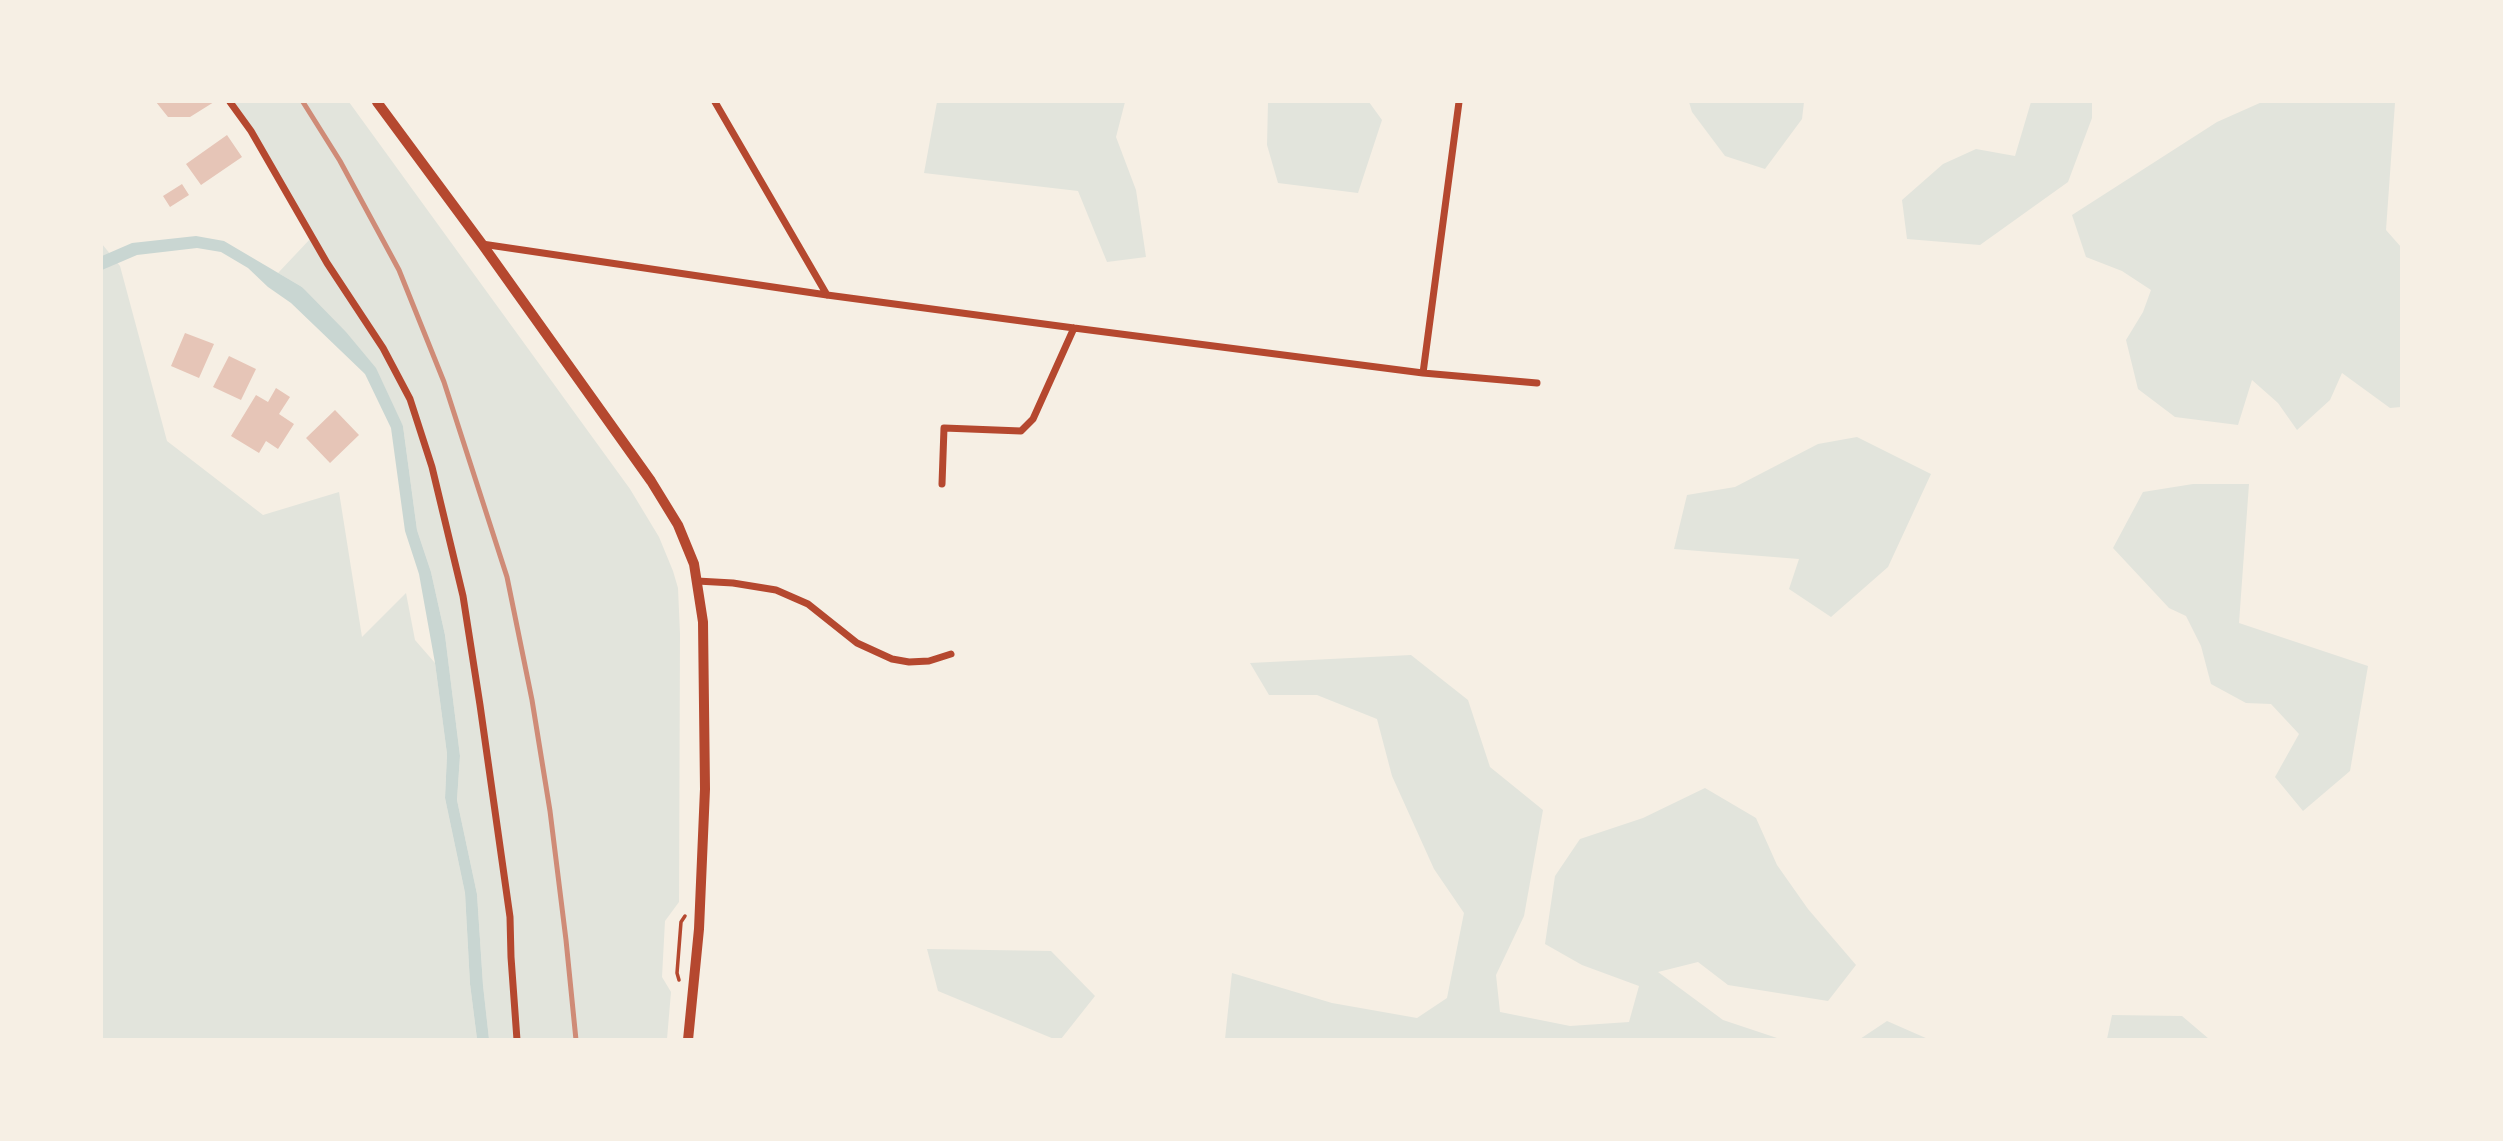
<!DOCTYPE html>
<style>
body{margin:0}
#map{position:relative;width:2503px;height:1141px;overflow:hidden;background:#f6efe4;font-family:"Crimson Pro",serif}
canvas{display:block}
.frame{position:absolute;inset:0;border:103px solid #f6efe4;pointer-events:none}
</style>
<div id="map">
<canvas width="2503" height="1141"></canvas>
<div class="frame"></div>
</div>
<script>
const g = document.querySelector('canvas').getContext('2d');
g.lineJoin = 'round';
function paint(path, color) {
  g.fillStyle = color;
  g.fill(path, 'evenodd');
}
function shape(rows) {
  const path = new Path2D();
  for (const r of rows) {
    path.moveTo(r[0], r[1]);
    for (let i = 2; i < r.length; i += 2) path.lineTo(r[i], r[i + 1]);
  }
  return path;
}
function trace(path, color, width, dash) {
  g.strokeStyle = color;
  g.lineWidth = width;
  g.lineCap = dash ? 'butt' : 'round';
  g.setLineDash(dash || []);
  g.stroke(path);
}
const green = shape([
 [230,102,349,102,630,489,659,537,673,571,678,588,680,634,679,902,665,921,662,977,671,992,667,1039,489,1039,483,985,477,894,457,800,460,756,445,635,431,572,417,530,403,426,302,287,278,273,312,237],
 [937,102,1125,102,1116,137,1136,190,1146,257,1107,262,1078,191,924,173],
 [1268,102,1369,102,1382,120,1358,193,1278,183,1267,145],
 [1689,102,1804,102,1802,119,1765,169,1725,156,1692,112],
 [2031,102,2092,102,2092,118,2068,182,1980,245,1907,239,1902,200,1943,164,1976,149,2015,156],
 [2262,102,2395,103,2386,230,2401,247,2401,407,2390,408,2342,373,2330,400,2297,430,2278,403,2252,380,2238,425,2175,417,2138,389,2126,340,2143,312,2151,290,2122,271,2086,257,2072,215,2217,122],
 [102,244,120,266,167,441,263,515,339,492,362,637,406,593,415,640,435,663,447,754,445,798,465,893,470,984,477,1039,102,1039],
 [1857,437,1931,474,1888,567,1831,617,1789,589,1799,559,1674,549,1687,495,1735,487,1818,444],
 [2193,484,2249,484,2239,623,2368,666,2350,771,2303,811,2275,777,2299,734,2271,704,2246,703,2211,684,2201,646,2186,616,2169,608,2113,548,2143,492],
 [1411,655,1468,700,1490,767,1543,810,1524,916,1496,975,1500,1012,1570,1026,1629,1022,1639,986,1582,965,1545,944,1555,876,1580,839,1643,818,1705,788,1756,818,1777,865,1808,909,1856,965,1828,1001,1728,985,1698,962,1658,972,1723,1020,1780,1039,1225,1039,1232,973,1332,1003,1417,1018,1447,998,1464,913,1434,869,1392,776,1377,719,1317,695,1269,695,1250,663],
 [927,949,1051,951,1095,996,1061,1039,1054,1039,938,991],
 [2112,1015,2182,1016,2209,1039,2107,1039],
 [1887,1021,1928,1039,1860,1039]
]);
const water = shape([
 [196,236,224,241,302,287,346,332,376,368,403,426,417,530,431,572,445,635,460,756,457,800,477,894,483,985,489,1039,477,1039,470,984,465,893,445,798,447,754,435,663,419,574,405,531,391,428,365,374,291,303,268,287,248,268,221,252,197,248,137,255,102,270,102,256,132,243]
]);
const building = shape([
 [156,102,214,102,190,117,168,117],
 [227,135,242,157,201,185,186,164],
 [182,184,189,195,170,207,163,196],
 [185,333,214,344,199,378,171,366],
 [229,356,256,369,241,400,213,387],
 [276,388,290,397,279,414,294,424,278,449,266,441,259,453,231,436,256,395,268,402],
 [335,410,359,435,330,463,306,438]
]);
const path = shape([
 [679,980,677,973,681,922,685,916]
]);
const minor = shape([
 [230,102,251,131,327,263,383,348,410,399,432,467,463,596,480,705,510,917,511,957,517,1040],
 [715,102,827,295],
 [482,244,827,295,1074,328,1423,373,1537,383],
 [1423,373,1459,102],
 [942,484,944,428,1021,431,1033,419,1074,328],
 [697,581,733,583,776,590,808,604,857,643,892,659,909,662,929,661,951,654]
]);
const secondary = shape([
 [377,102,482,244,651,481,678,525,694,564,703,622,705,789,699,929,688,1040]
]);
const rail = shape([
 [303,102,340,161,399,270,444,382,507,577,532,700,550,811,566,940,576,1040]
]);
paint(green, '#e2e4dc');
paint(water, '#c9d6d2');
paint(building, '#e6c5b7');
trace(path, '#b5482f', 3.5);
trace(minor, '#b5482f', 7);
trace(secondary, '#b5482f', 10);
trace(rail, '#cf8b77', 5);
</script>
